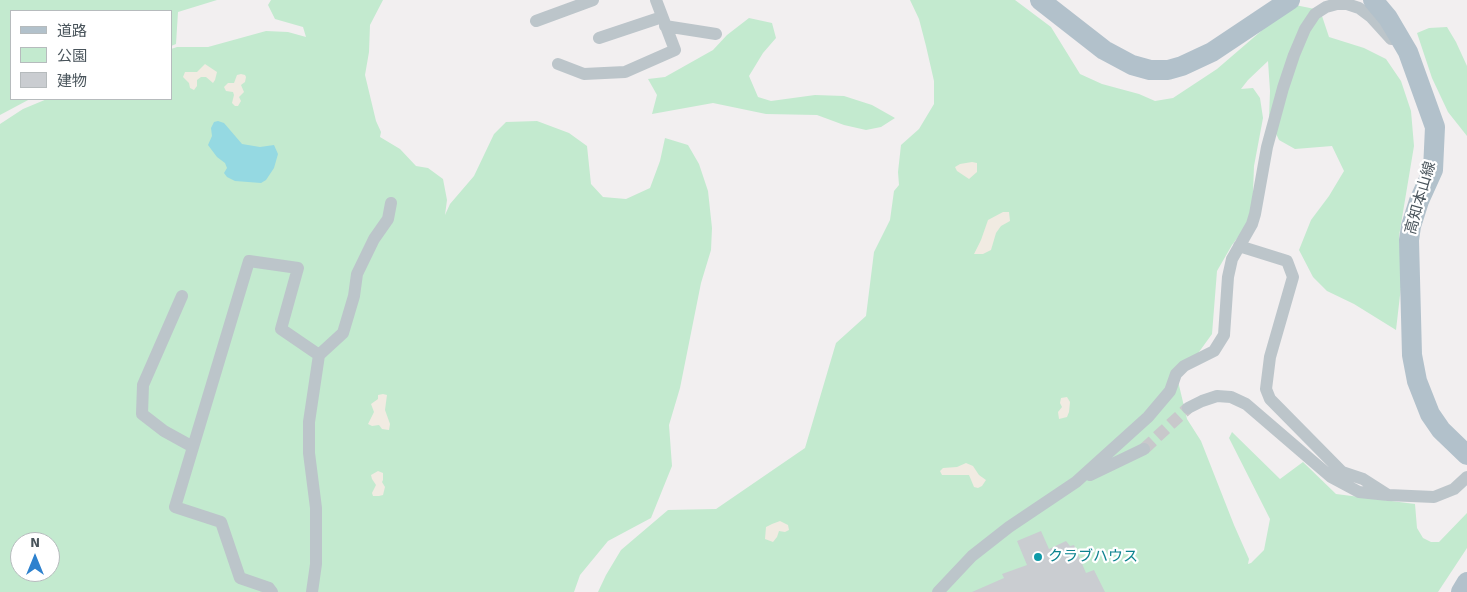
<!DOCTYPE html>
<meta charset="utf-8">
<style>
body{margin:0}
#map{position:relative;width:1467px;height:592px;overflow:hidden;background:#f2eff0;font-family:Signika,"Noto Sans JP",sans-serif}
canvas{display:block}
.legend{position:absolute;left:10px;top:10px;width:162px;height:90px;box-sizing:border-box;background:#fff;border:1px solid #b6bbbd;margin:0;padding:6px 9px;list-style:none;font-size:15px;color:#49545b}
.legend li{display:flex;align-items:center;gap:10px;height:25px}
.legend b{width:25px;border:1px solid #b6bbbd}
.north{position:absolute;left:10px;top:532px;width:50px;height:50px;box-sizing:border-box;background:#fff;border:1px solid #b6bbbd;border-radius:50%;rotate:0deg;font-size:14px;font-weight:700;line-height:20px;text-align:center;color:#49545b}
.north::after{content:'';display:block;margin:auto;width:18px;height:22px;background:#2d81ce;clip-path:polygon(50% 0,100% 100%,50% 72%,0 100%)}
</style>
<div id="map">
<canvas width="1467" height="592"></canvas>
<ul class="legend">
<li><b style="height:6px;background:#b2c1cb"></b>道路</li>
<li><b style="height:14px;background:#c3eacf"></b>公園</li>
<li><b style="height:14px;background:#cacdd1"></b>建物</li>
</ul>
<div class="north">N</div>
</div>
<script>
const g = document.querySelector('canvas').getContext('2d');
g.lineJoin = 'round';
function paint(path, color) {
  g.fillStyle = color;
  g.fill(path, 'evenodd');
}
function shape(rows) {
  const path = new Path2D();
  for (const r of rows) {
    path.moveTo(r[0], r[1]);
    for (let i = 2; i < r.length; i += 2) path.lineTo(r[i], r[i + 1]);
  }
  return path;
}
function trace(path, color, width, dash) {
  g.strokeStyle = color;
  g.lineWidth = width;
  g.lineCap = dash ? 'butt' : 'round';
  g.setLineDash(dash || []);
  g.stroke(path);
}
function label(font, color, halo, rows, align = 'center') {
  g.font = font + ' Signika,"Noto Sans JP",sans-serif';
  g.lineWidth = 4.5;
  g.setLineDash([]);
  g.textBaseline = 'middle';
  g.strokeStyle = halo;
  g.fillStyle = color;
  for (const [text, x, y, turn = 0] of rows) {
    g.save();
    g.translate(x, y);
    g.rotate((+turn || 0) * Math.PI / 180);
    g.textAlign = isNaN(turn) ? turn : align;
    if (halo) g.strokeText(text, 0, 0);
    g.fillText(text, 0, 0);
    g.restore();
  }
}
const green = shape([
 [0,0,217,0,178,12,176,44,171,46,171,11,11,11,11,99,30,99,0,115],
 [271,0,383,0,370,25,369,52,365,75,376,121,381,132,380,137,400,149,416,166,428,168,443,179,447,200,445,215,450,204,474,176,494,134,506,122,537,121,569,133,587,146,591,184,603,197,626,199,650,188,660,161,665,138,688,145,699,164,708,191,712,228,711,250,701,283,680,388,669,425,672,466,651,518,608,541,580,575,574,592,0,592,0,124,23,109,47,99,171,99,171,49,177,47,208,47,266,31,288,32,306,37,303,27,275,19,268,5],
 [20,542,50,542,50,572,20,572],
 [910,0,1015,0,1051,27,1080,74,1102,84,1139,94,1155,101,1173,98,1217,69,1267,26,1295,5,1320,10,1329,37,1364,48,1386,59,1401,81,1411,111,1414,146,1399,236,1402,278,1396,330,1354,304,1327,291,1313,277,1299,250,1311,220,1329,196,1344,171,1332,146,1295,149,1279,140,1269,119,1270,91,1268,61,1248,80,1241,89,1253,88,1260,98,1263,118,1254,166,1252,219,1232,245,1217,271,1212,334,1178,381,1187,419,1201,441,1234,525,1249,559,1248,564,1251,563,1264,550,1270,519,1229,438,1232,432,1280,479,1303,462,1336,494,1415,504,1417,528,1423,538,1431,542,1439,542,1467,513,1467,548,1438,592,598,592,606,575,621,550,668,510,716,509,805,448,836,343,866,316,874,252,890,220,894,191,899,185,898,172,901,145,919,129,934,104,934,81,926,46,919,19],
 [749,18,772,23,776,38,763,53,749,76,758,97,771,101,815,95,844,96,872,105,895,118,881,127,866,130,844,125,817,115,766,114,713,103,652,114,657,95,648,79,665,77,713,50,727,35],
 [1447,27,1456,42,1467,66,1467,136,1448,112,1432,78,1417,33,1429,28]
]);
const sand = shape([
 [205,64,217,72,215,80,213,83,206,77,201,77,197,80,197,86,194,90,190,88,189,83,183,77,185,72,197,72],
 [241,74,245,75,246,77,245,82,241,85,244,92,239,97,241,101,238,106,235,106,232,103,234,95,233,92,226,91,224,87,228,83,234,83,237,75],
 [972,162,977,163,977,172,969,179,957,171,955,167,960,164],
 [1003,212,1009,212,1010,221,1001,226,996,233,991,250,983,254,974,254,981,240,988,220],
 [383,394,387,395,385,410,390,424,389,430,382,429,379,425,372,426,368,424,374,412,371,404,378,399,378,395],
 [1067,397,1070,402,1069,412,1067,417,1059,419,1058,412,1062,407,1060,403,1061,398],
 [966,463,973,466,979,475,986,480,982,486,978,488,974,487,969,475,942,475,940,471,943,468,957,467],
 [378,471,383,473,383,480,382,482,385,487,383,495,379,496,373,496,372,493,376,485,372,479,371,475],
 [780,521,788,525,789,530,785,532,779,531,777,537,773,542,765,539,766,527,772,524]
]);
const water = shape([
 [218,121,224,123,242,144,260,147,274,145,278,154,274,168,266,180,261,183,235,181,227,177,224,173,227,168,225,163,217,157,208,145,212,136,211,128,214,122]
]);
const building = shape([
 [1041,531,1049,549,1066,541,1070,546,1074,545,1086,573,1094,570,1105,592,972,592,1004,578,1002,574,1027,565,1017,541]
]);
const streetTunnel = shape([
 [1144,449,1188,408]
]);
const street = shape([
 [536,21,593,0],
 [665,26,716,34],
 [599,38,662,17],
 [558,64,584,74,625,72,675,50,656,0],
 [1239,246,1287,261,1293,277,1270,357,1266,389,1270,399,1342,472,1363,479,1388,495],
 [182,296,143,385,142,414,164,431,193,447],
 [1188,408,1202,401,1217,396,1231,397,1246,404,1331,477,1359,492,1388,495,1434,497,1454,489,1467,477],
 [1090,475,1144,449],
 [272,592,269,588,240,578,221,522,175,507,249,261,298,268,281,329,319,355],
 [312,592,316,564,316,508,309,453,309,422,319,355,343,333,354,296,357,274,374,239,388,219,391,203],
 [938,592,972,556,1009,527,1076,482,1148,417,1170,391,1176,374,1184,366,1214,351,1224,335,1228,277,1232,259,1252,224,1255,214,1267,147,1283,88,1294,55,1305,29,1315,14,1326,7,1337,4,1347,4,1359,8,1371,17,1391,39,1398,39]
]);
const primary = shape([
 [1040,0,1104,50,1132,65,1150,70,1168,70,1182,66,1212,52,1290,0],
 [1373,0,1388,18,1408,52,1435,127,1433,170,1419,201,1411,226,1409,240,1412,355,1417,381,1430,414,1441,430,1467,455],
 [1461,592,1467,582]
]);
const markers = [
 [1038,557,5,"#0f9aa8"]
];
const streetNames = [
 ["高知本山線",1421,198,-74]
];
const cultureNames = [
 ["クラブハウス",1048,557]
];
paint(green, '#c3eacf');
paint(sand, '#f1ebe2');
paint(water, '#95d9e2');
paint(building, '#cacdd1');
trace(streetTunnel, '#c8c8cb', 12, [12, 6]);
trace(street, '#bcc5ca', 12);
trace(primary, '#b2c1cb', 20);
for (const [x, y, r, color] of markers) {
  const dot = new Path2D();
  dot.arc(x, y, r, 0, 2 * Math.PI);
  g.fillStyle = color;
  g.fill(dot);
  trace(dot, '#fff', 2);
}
label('15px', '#49545b', '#fff', streetNames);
label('15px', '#0d838f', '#fff', cultureNames, 'left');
</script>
